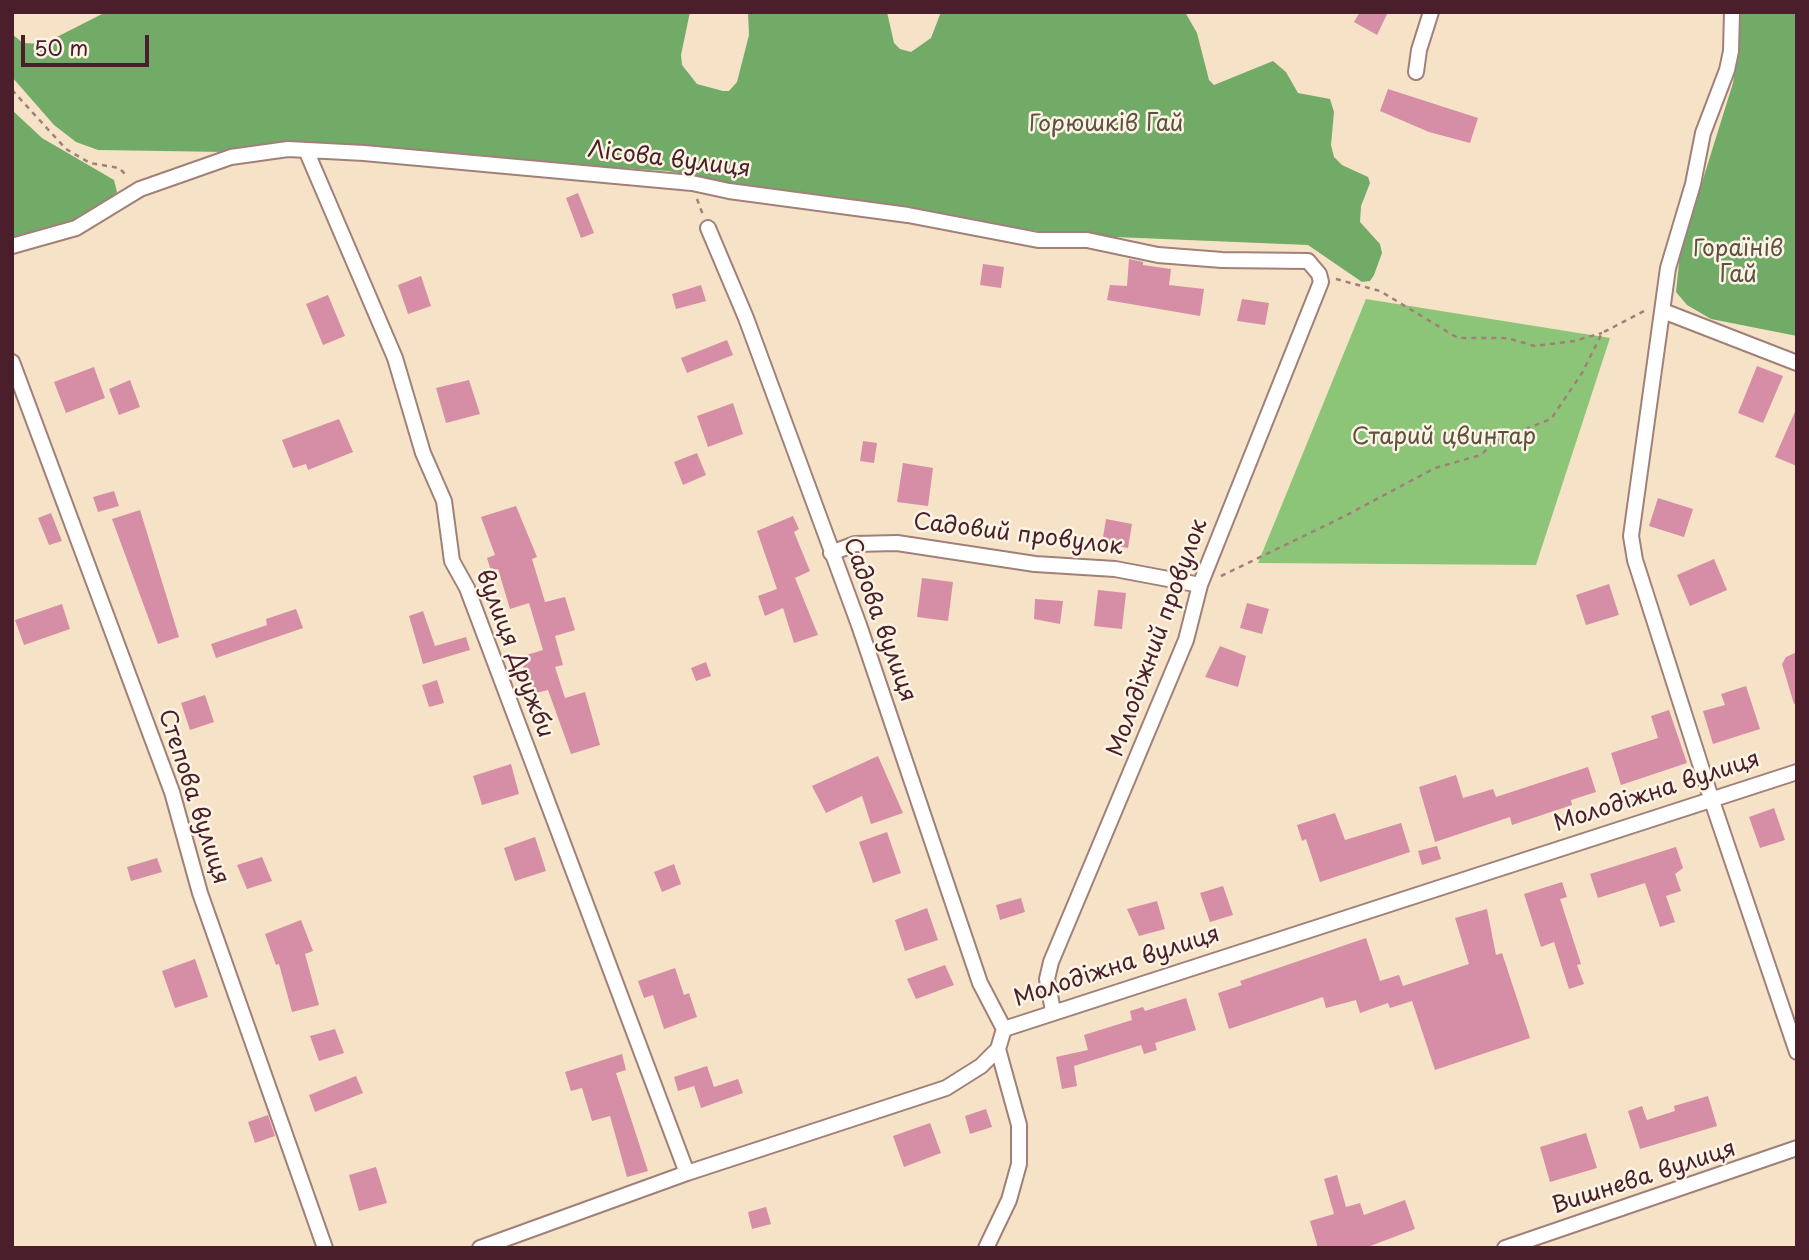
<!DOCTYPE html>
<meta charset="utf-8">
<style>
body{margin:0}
#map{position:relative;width:1809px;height:1260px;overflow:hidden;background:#f6e2c7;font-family:"Playpen Sans",sans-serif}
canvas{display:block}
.frame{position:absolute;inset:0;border:14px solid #4a1f2b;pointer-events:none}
.scale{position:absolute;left:21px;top:35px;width:128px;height:32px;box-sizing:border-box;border:4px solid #4a1f2b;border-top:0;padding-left:9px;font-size:21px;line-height:24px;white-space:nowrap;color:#4a1f2b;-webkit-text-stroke:5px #fcf5e5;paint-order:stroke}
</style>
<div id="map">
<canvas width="1809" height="1260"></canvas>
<div class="frame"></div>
<div class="scale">50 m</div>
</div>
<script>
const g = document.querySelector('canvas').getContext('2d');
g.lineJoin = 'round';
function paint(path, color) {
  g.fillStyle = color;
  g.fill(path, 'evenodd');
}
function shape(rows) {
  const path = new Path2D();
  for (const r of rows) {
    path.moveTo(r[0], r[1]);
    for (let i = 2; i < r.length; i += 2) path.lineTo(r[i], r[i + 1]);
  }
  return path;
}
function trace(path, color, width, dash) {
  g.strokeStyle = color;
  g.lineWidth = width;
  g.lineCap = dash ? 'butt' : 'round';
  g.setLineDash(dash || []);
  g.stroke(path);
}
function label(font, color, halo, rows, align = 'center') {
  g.font = font + ' "Playpen Sans",sans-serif';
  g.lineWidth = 5;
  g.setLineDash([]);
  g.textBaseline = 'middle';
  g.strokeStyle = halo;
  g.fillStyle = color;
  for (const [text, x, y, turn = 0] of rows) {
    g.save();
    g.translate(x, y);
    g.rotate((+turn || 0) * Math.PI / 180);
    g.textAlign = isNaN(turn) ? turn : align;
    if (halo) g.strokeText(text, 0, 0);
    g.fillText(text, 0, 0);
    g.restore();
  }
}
const green = shape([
 [1366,299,1610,338,1536,565,1258,563]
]);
const forest = shape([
 [106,12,690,12,681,55,682,65,697,84,723,91,729,91,737,82,749,35,748,12,887,12,894,43,900,49,911,52,931,38,941,12,1185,12,1197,33,1209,80,1214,85,1273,61,1286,72,1298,93,1330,99,1334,112,1331,145,1334,157,1342,165,1368,177,1370,183,1361,206,1360,222,1380,244,1382,253,1374,275,1370,281,1362,282,1308,245,1067,235,840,203,773,199,695,176,668,171,420,155,98,150,76,142,54,125,12,77,12,34,23,43,43,44],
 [1740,12,1797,12,1797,336,1711,319,1687,305,1676,292,1680,253,1733,83,1740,35],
 [12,110,42,138,114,180,117,192,104,211,12,243]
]);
const building = shape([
 [1360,12,1388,12,1377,35,1354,22],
 [1388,89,1478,118,1470,143,1429,132,1380,111],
 [578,193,594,233,581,238,566,198],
 [1129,259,1143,262,1143,265,1171,269,1169,285,1204,289,1200,316,1107,300,1110,285,1127,286],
 [983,264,1004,267,1001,288,980,285],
 [421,276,431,306,408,314,398,285],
 [701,285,706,301,676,309,672,294],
 [328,295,345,336,323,345,306,304],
 [1242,299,1269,303,1265,325,1237,321],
 [727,340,733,355,687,373,681,358],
 [1757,366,1783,376,1763,423,1738,413],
 [94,367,105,398,66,413,54,382],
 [130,380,140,407,119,415,109,389],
 [469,380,480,414,446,423,436,388],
 [733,403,743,434,708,447,697,416],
 [1797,407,1797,466,1775,457],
 [339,419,353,452,308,470,306,464,293,468,282,440],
 [863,441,877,443,874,463,860,461],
 [697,453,706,475,683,485,674,462],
 [903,463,933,468,928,506,897,502],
 [114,491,119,506,98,512,93,497],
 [1658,498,1693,509,1684,537,1649,526],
 [516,506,537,557,532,559,545,602,565,597,575,630,555,636,563,665,555,667,565,698,585,692,600,745,571,754,548,690,532,694,520,657,543,650,529,603,510,609,498,569,491,571,487,558,495,555,481,517],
 [140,510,179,637,158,644,112,519],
 [51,513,62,541,49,545,38,518],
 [793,516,799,529,794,532,810,571,795,578,818,635,794,643,783,608,765,616,758,596,777,589,757,531],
 [1106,519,1132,524,1128,548,1102,543],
 [1714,559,1727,590,1690,606,1677,575],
 [922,578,953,582,948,621,917,617],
 [1609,584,1619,615,1586,625,1576,595],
 [1098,590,1126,593,1122,629,1094,626],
 [1035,599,1063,601,1060,624,1034,619],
 [1247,603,1269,609,1262,634,1240,628],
 [62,604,70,629,24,645,15,620],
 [296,609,303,628,216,658,211,644,267,625,266,619],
 [423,611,435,646,466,637,470,650,423,664,409,616],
 [1220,646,1246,656,1238,687,1205,677],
 [1797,652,1797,703,1794,704,1782,664,1786,657],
 [706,662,711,676,696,681,691,668],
 [437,680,444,703,429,707,422,685],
 [1746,686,1760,729,1713,744,1703,711,1725,705,1721,694],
 [205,695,214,722,190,730,181,703],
 [1669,710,1687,763,1621,785,1611,753,1658,738,1651,716],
 [878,756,903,813,871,824,862,796,826,813,812,786],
 [511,764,519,794,482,805,473,776],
 [1588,767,1596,792,1571,800,1572,805,1512,825,1510,817,1435,842,1419,787,1456,775,1463,798,1493,789,1496,797],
 [1774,808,1785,840,1760,848,1749,817],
 [1335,813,1345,840,1401,823,1410,852,1320,882,1306,839,1302,841,1297,825],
 [887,832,901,873,873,883,859,842],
 [535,837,546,871,515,881,504,848],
 [1437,846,1441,859,1422,865,1418,851],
 [1676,847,1683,868,1675,874,1681,891,1666,896,1675,922,1660,927,1645,883,1598,898,1590,874],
 [262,857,272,881,247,889,237,865],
 [157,858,162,872,131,881,127,867],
 [674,864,681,884,662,892,654,872],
 [1562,882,1567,897,1560,899,1581,964,1577,965,1584,984,1569,989,1554,942,1541,947,1524,894],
 [1223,886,1233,915,1210,922,1200,893],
 [1021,898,1025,912,1000,920,996,905],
 [1157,901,1165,929,1139,936,1127,909],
 [927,908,938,940,905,951,895,920],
 [1487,909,1496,955,1502,953,1530,1038,1435,1070,1412,1001,1390,1008,1388,1003,1360,1013,1356,1000,1326,1008,1323,997,1229,1029,1218,993,1242,985,1240,981,1366,938,1380,981,1399,975,1403,986,1469,964,1455,918],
 [301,920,313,951,305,954,319,1005,292,1012,279,964,276,965,265,934],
 [195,959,208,997,175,1008,162,971],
 [945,965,954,985,916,999,907,979],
 [675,968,684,995,689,993,697,1017,664,1029,653,995,644,998,638,981],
 [1186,998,1196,1030,1155,1043,1157,1050,1144,1054,1141,1045,1074,1066,1077,1086,1062,1089,1056,1057,1088,1050,1084,1035,1132,1020,1130,1011,1143,1007,1145,1011],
 [335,1029,344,1053,319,1061,310,1036],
 [622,1054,626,1070,616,1073,648,1171,627,1177,610,1116,592,1121,582,1088,571,1091,565,1072],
 [707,1066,714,1087,738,1079,743,1093,701,1108,694,1086,678,1091,674,1077],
 [356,1076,363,1093,315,1112,309,1095],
 [1708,1096,1717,1126,1640,1149,1628,1111,1642,1106,1647,1120,1675,1111,1674,1106],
 [986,1109,992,1127,970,1134,965,1116],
 [268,1115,275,1136,255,1143,248,1122],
 [930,1123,941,1153,904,1167,893,1136],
 [1586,1133,1597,1168,1550,1182,1540,1147],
 [376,1167,387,1203,359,1211,349,1175],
 [1337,1175,1346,1207,1360,1203,1364,1215,1405,1200,1415,1229,1365,1248,1318,1248,1310,1221,1334,1214,1324,1179],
 [766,1207,771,1224,752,1229,748,1212]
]);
const path = shape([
 [12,90,66,149,90,163,119,168,128,177],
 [697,199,703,215],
 [1336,279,1380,291,1458,338,1507,338,1535,346,1574,341,1602,333],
 [1221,576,1343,517,1435,468,1481,455,1495,441,1551,419,1582,373,1602,333,1646,310]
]);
const street = shape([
 [1732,12,1731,51,1727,70,1703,133,1693,184,1668,268,1631,536,1635,560,1711,798,1797,1052],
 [1416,72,1419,50,1431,12],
 [306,150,395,358,423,453,444,501,452,561,467,588,687,1173],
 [708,228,746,318,859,625,980,983,1004,1029],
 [12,246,76,228,140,189,231,157,288,149,364,153,692,183,729,191,908,215,1038,240,1087,240,1158,255,1222,260,1308,261,1319,274,1321,282,1200,585,1186,640,1051,962,1047,979,1053,1011],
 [1663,311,1797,363],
 [12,362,172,792,200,893,325,1248],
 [831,553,855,544,897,543,1035,564,1115,569,1200,585],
 [480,1248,687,1173,946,1088,981,1066,998,1049,1004,1029,1797,772],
 [986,1248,1009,1200,1019,1164,1019,1125,998,1049],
 [1505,1248,1797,1148]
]);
const parkNames = [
 ["Горюшків Гай",1106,125],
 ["Гораїнів",1738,250],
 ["Гай",1738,276],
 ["Старий цвинтар",1444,438]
];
const streetNames = [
 ["Лісова вулиця",669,160,7],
 ["Садовий провулок",1018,535,7],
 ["Садова вулиця",879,620,70],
 ["Молодіжний провулок",1158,638,-70],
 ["вулиця Дружби",514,654,69],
 ["Молодіжна вулиця",1657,792,-18],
 ["Степова вулиця",193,797,72],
 ["Молодіжна вулиця",1117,967,-18],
 ["Вишнева вулиця",1644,1178,-18]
];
paint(green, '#8dc578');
paint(forest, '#72aa68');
paint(building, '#d58ea6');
trace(street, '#a08079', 18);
trace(path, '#a08079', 2.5, [5, 5]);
trace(street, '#fff', 14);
label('23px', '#5e5142', '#fcf5e5', parkNames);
label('23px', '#4a1f2b', '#fcf5e5', streetNames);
</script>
